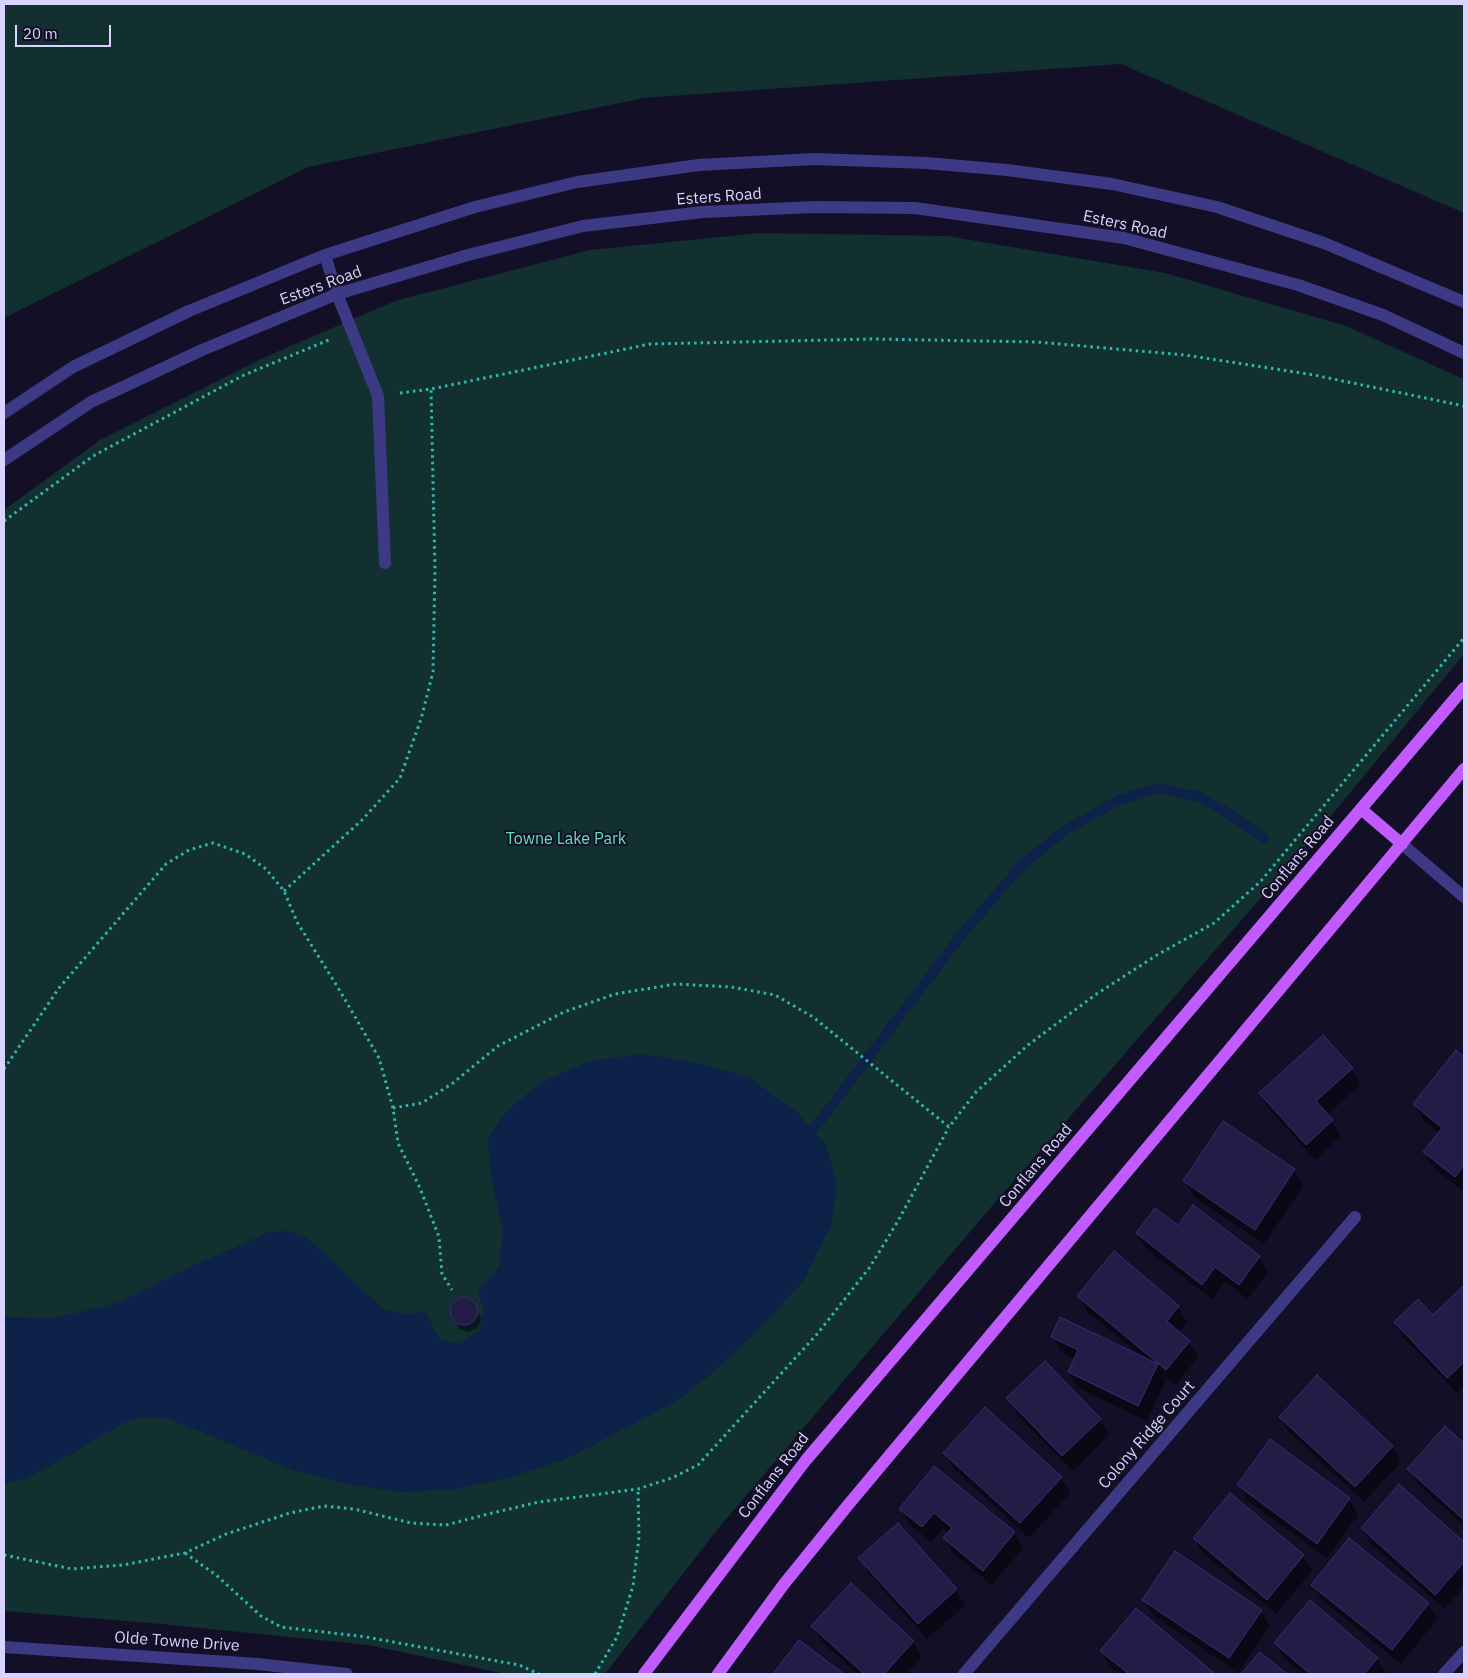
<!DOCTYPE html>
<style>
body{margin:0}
#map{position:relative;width:1468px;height:1678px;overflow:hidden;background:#130f26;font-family:"IBM Plex Sans",sans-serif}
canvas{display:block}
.frame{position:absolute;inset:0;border:5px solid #d9d4ff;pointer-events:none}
.scale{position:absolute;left:15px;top:25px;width:96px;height:22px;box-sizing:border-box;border:2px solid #d9d4ff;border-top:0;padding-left:6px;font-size:15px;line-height:18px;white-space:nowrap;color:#d9d4ff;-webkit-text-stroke:4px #130f26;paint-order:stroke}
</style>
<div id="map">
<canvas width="1468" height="1678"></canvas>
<div class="frame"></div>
<div class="scale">20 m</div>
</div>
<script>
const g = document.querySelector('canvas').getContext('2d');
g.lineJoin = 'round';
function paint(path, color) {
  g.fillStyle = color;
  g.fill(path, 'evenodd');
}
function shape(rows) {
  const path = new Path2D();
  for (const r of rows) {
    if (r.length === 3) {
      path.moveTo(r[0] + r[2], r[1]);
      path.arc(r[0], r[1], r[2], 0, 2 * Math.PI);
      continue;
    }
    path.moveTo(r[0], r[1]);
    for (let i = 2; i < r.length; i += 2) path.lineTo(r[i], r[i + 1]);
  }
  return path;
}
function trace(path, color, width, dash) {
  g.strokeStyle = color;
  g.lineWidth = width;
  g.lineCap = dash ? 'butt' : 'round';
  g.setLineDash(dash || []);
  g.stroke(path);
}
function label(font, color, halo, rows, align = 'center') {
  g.font = font + ' "IBM Plex Sans",sans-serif';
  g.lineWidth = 4;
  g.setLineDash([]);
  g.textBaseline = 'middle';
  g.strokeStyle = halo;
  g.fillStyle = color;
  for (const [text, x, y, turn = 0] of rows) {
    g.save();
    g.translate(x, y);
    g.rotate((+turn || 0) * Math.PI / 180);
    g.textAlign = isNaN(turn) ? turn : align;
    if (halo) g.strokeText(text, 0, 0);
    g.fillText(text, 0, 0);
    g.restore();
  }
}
const green = shape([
 [4,4,1464,4,1464,213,1121,64,644,98,308,167,4,318],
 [759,233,947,236,1165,273,1346,326,1464,379,1464,654,1313,838,992,1206,717,1530,605,1674,506,1674,368,1645,161,1624,4,1611,4,510,100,440,265,357,395,301,590,250]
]);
const water = shape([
 [643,1054,703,1064,750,1078,798,1113,826,1145,837,1182,832,1223,804,1280,765,1324,718,1368,677,1401,564,1460,510,1477,457,1489,403,1492,350,1485,295,1471,165,1417,139,1418,123,1423,56,1463,25,1479,4,1483,4,1317,56,1318,117,1303,181,1271,269,1232,289,1231,308,1238,383,1309,404,1314,425,1312,440,1339,460,1344,479,1331,484,1308,477,1292,499,1268,503,1231,491,1177,488,1140,503,1114,541,1082,590,1061]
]);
const shadow = shape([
 [1456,1052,1464,1058,1464,1192,1433,1167,1424,1152,1439,1133,1423,1120,1414,1104],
 [1352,1069,1361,1084,1327,1115,1341,1136,1315,1160,1269,1109,1260,1093],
 [1294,1170,1303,1186,1264,1244,1194,1197,1185,1181],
 [1178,1227,1259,1257,1268,1272,1248,1299,1224,1282,1212,1299,1146,1249,1137,1233],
 [1462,1289,1464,1291,1464,1386,1457,1393,1404,1338,1395,1323,1433,1317],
 [1078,1296,1178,1307,1187,1322,1179,1332,1189,1342,1198,1357,1175,1385,1162,1374,1166,1380,1147,1421,1078,1388,1069,1372,1075,1359,1061,1352,1053,1337,1141,1356,1087,1311],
 [463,1298,473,1301,481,1319,478,1328,469,1332,459,1329,451,1311,454,1302],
 [1008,1398,1100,1420,1109,1435,1072,1471,1017,1414],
 [1280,1417,1392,1446,1401,1462,1364,1502,1289,1432],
 [1445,1428,1464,1445,1464,1526,1418,1484,1409,1469],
 [1270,1441,1349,1499,1358,1515,1327,1558,1247,1500,1238,1485],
 [945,1454,1061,1478,1070,1493,1029,1538,954,1469],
 [935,1468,1014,1532,1023,1548,992,1585,954,1554,945,1539,949,1533,943,1528,931,1542,909,1524,901,1509],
 [1399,1486,1464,1543,1464,1587,1445,1609,1371,1544,1362,1529],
 [1194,1538,1303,1555,1312,1571,1276,1614,1203,1553],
 [860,1558,956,1590,965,1605,927,1639,869,1574],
 [851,1584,913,1642,922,1657,907,1674,857,1674,822,1642,813,1626],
 [1313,1585,1428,1603,1437,1619,1401,1664,1322,1600],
 [1144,1600,1261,1611,1270,1626,1238,1673,1153,1615],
 [1136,1609,1212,1673,1213,1674,1120,1674,1110,1666,1102,1651],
 [799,1642,842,1674,774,1674],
 [1275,1643,1377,1659,1386,1674,1303,1674,1284,1658]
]);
const stream = shape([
 [805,1139,813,1130,963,933,1022,865,1065,830,1119,800,1159,788,1199,797,1226,812,1264,838]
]);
const building = shape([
 [1323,1035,1353,1068,1316,1101,1333,1120,1306,1145,1259,1093,1323,1035],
 [1456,1050,1464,1057,1464,1165,1455,1177,1423,1152,1442,1128,1413,1104,1456,1050],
 [1223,1121,1295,1169,1255,1230,1183,1181,1223,1121],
 [1193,1205,1260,1256,1239,1285,1215,1267,1202,1285,1136,1233,1155,1208,1178,1225,1193,1205],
 [1114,1251,1179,1306,1167,1321,1190,1341,1166,1370,1077,1296,1114,1251],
 [1462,1287,1464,1290,1464,1362,1447,1378,1394,1322,1418,1299,1433,1315,1462,1287],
 [464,1311,14],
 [1060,1317,1158,1364,1138,1406,1068,1372,1078,1350,1051,1337,1060,1317],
 [1045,1361,1101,1419,1062,1456,1006,1398,1045,1361],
 [1317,1375,1393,1446,1355,1487,1279,1417,1317,1375],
 [985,1407,1062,1477,1020,1523,943,1453,985,1407],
 [1445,1426,1464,1443,1464,1520,1407,1469,1445,1426],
 [1270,1439,1350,1498,1317,1544,1237,1485,1270,1439],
 [934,1466,1015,1532,983,1571,943,1538,952,1528,934,1513,922,1527,899,1509,934,1466],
 [1399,1484,1464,1542,1464,1562,1435,1595,1361,1528,1399,1484],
 [1230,1493,1304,1555,1267,1600,1193,1538,1230,1493],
 [898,1523,957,1589,918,1624,858,1558,898,1523],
 [1349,1538,1429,1603,1392,1650,1311,1585,1349,1538],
 [1175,1551,1262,1610,1229,1658,1142,1600,1175,1551],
 [851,1583,914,1641,884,1674,864,1674,811,1626,851,1583],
 [1310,1600,1378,1658,1364,1674,1310,1674,1274,1643,1310,1600],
 [1136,1608,1213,1672,1211,1674,1129,1674,1100,1651,1136,1608],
 [799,1640,844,1674,773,1674,799,1640],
 [1260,1652,1287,1674,1241,1674,1260,1652]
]);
const path = shape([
 [400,393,431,389,650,344,874,339,1037,342,1185,355,1314,375,1464,406],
 [4,521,93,456,242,376,331,339],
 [284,891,362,820,400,778,421,719,433,672,435,570,431,389],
 [4,1069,59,988,166,864,189,850,213,843,245,854,266,869,284,891,297,922,337,986,379,1058,393,1108,398,1143,420,1188,439,1237,442,1274,452,1290],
 [393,1108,422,1103,453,1083,498,1046,564,1012,615,994,676,984,731,987,775,995,813,1017,949,1127,976,1092,1028,1045,1095,995,1157,955,1214,923,1260,882,1464,638],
 [185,1553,216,1575,261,1616,281,1627,366,1637,519,1665,539,1674],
 [4,1555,72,1569,123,1565,185,1553,226,1534,290,1513,324,1506,354,1509,411,1523,446,1525,492,1513,539,1502,638,1489,672,1478,698,1465,818,1333,870,1267,898,1221,949,1127],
 [595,1674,617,1637,633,1586,639,1537,638,1489]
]);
const minor = shape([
 [325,255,337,294,378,396,385,563],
 [4,413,73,367,189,311,325,255,475,207,577,182,699,165,814,159,926,163,1007,170,1112,184,1217,207,1324,243,1464,302],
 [4,460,91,402,202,350,337,294,468,255,583,226,703,212,814,207,915,208,1124,238,1298,285,1383,315,1464,353],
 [1402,844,1464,897],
 [4,1647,258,1664,347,1674],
 [964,1674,1355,1217],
 [1444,1674,1464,1652]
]);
const major = shape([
 [1361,809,1402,844],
 [644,1674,806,1460,1464,688],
 [718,1674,784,1584,848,1505,1464,769]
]);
const streetNames = [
 ["Esters Road",719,197,-4],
 ["Esters Road",1125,225,12],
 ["Esters Road",321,286,-20],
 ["Conflans Road",1298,858,-50],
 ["Conflans Road",1036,1166,-50],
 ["Colony Ridge Court",1147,1435,-49],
 ["Conflans Road",774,1476,-52],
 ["Olde Towne Drive",177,1642,4]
];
const parkNames = [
 ["Towne Lake Park",566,839]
];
paint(green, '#12302f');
paint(water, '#0c2248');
paint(shadow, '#0007');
trace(stream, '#0c2248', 10);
paint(building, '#241b47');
trace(building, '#3b2d73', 1);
trace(path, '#2fb8b0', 3, [2.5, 4]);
trace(minor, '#3d3a85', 12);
trace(major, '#c25bff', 12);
label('16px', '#d9d4ff', '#130f26', streetNames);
label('16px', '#5fe0c0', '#130f26', parkNames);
</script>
